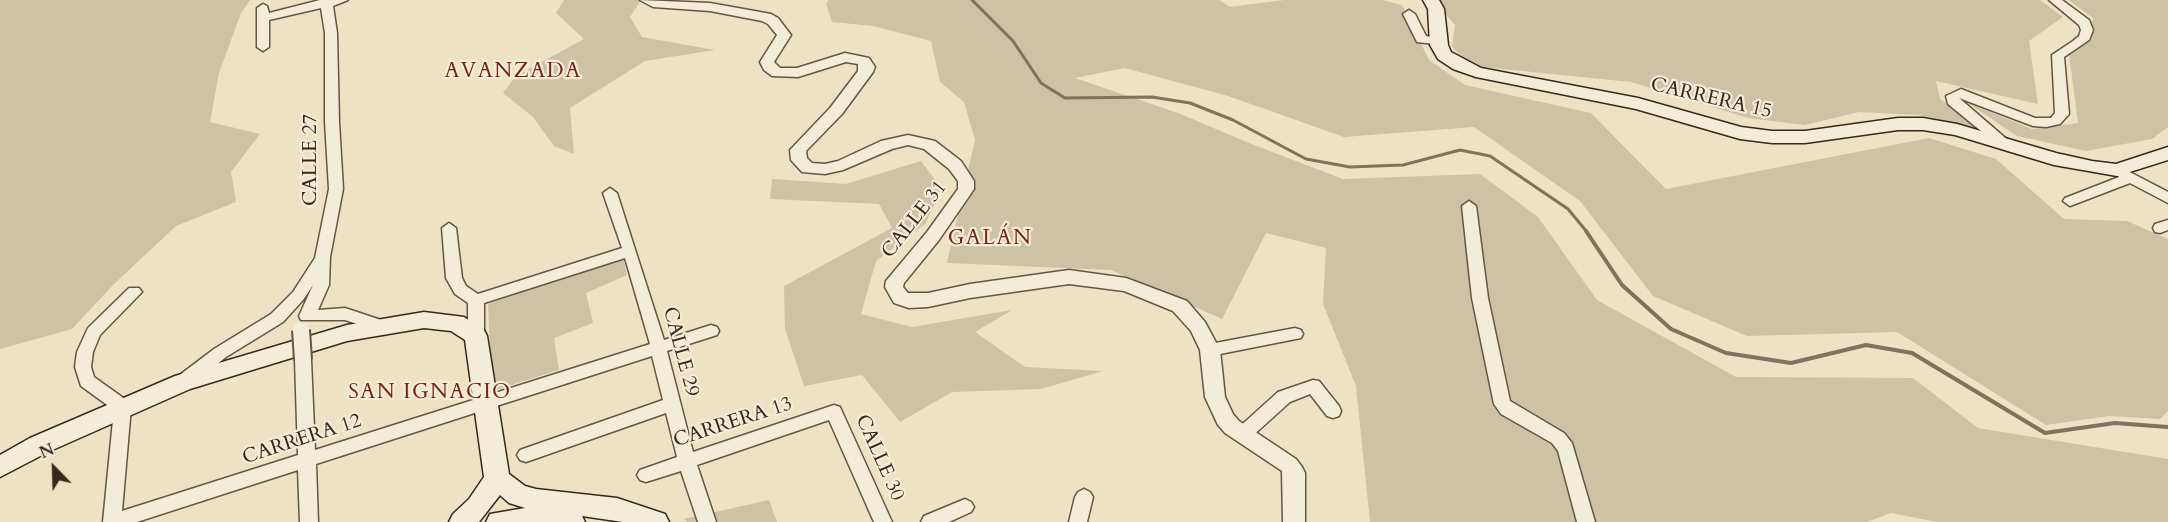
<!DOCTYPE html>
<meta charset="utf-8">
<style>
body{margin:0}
#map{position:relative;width:2168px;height:522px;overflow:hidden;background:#ede2c3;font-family:Cardo,serif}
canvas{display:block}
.north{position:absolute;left:24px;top:438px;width:60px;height:60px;-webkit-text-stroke:4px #f3ecd8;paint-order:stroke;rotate:337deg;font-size:16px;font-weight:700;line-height:24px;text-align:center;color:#37281b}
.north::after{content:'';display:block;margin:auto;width:21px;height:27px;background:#37281b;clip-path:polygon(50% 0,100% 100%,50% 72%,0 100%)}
</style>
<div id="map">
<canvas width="2168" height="522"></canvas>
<div class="north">N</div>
</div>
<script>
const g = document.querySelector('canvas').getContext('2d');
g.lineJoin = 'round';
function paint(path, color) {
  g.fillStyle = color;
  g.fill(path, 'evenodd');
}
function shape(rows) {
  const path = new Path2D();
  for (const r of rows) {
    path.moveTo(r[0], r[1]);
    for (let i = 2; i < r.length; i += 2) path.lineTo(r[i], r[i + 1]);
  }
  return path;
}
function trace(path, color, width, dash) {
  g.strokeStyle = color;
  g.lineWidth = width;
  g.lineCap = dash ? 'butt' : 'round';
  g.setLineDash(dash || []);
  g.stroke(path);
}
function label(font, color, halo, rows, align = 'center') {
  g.font = font + ' Cardo,serif';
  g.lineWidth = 4.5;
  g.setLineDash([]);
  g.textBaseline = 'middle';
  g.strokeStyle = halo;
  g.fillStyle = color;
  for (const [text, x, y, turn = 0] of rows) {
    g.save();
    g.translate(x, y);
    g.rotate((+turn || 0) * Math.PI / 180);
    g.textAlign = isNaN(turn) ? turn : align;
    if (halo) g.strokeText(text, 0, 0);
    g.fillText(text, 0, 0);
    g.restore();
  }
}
const green = shape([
 [0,0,250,0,241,13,219,73,210,122,260,134,231,172,236,202,176,226,114,284,72,329,0,349],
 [564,0,641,0,630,17,642,37,715,50,645,61,570,108,574,154,554,146,533,117,503,93,516,76,584,39,556,13],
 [829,0,1219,0,1230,7,1284,0,1382,0,1402,5,1429,60,1465,85,1591,113,1666,189,1929,138,1996,159,2064,219,2127,221,2168,239,2168,411,2160,419,2109,416,2046,425,1897,332,1747,336,1653,296,1580,201,1474,127,1344,137,1228,96,1125,68,1075,78,1178,113,1254,145,1343,179,1480,174,1538,217,1597,300,1736,377,1913,378,1978,428,2168,459,2168,522,1937,522,1891,513,1867,522,1370,522,1356,386,1323,304,1326,248,1266,233,1222,319,1111,270,947,263,975,140,964,102,940,82,931,41,873,26,832,22,826,4],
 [1429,0,2040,0,2063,17,2029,41,2038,104,1936,81,1940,99,1984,129,1918,115,1859,112,1805,125,1748,118,1631,82,1473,66,1452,47,1455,25,1439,6],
 [2069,0,2168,0,2168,127,2152,139,2086,151,2017,136,1968,103,2032,129,2078,123,2068,46,2094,19],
 [921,161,942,189,925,224,876,261,861,314,912,327,1012,310,975,332,1025,367,1103,371,1041,389,952,392,900,422,862,375,804,386,785,329,784,286,892,228,879,204,770,199,772,179,846,184],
 [623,257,627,275,586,293,593,323,554,338,559,370,492,391,488,304],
 [769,500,777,522,687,522,684,519]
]);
const streamFar1 = shape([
 [972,0,1013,41,1041,83,1065,98,1152,97,1190,103,1233,120,1306,159,1350,167,1403,165,1460,150,1490,156,1568,209,1587,232]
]);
const stream = shape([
 [1586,231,1622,285,1671,329,1726,353,1791,363,1866,345,1912,353,2045,433,2115,423,2168,427]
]);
const minor = shape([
 [320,0,348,0,333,6,337,33,339,122,343,189,330,257,329,285,318,310,345,308,387,322,389,326,387,330,381,332,345,320,301,320,299,316,313,285,303,300,283,322,226,357,189,387,183,388,177,387,175,382,177,377,214,349,271,314,293,292,315,258,329,189,325,122,325,33,321,8,269,20,269,47,263,51,257,47,257,8,263,4,267,6,269,13,320,0],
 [2049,0,2062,0,2089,20,2093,30,2089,40,2064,57,2069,114,2060,124,2046,127,2033,126,1959,98,2010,142,2008,145,1998,145,1948,104,1946,96,1961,89,2035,118,2051,118,2055,113,2052,55,2073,41,2079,36,2081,30,2079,25,2049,0],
 [1409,10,1415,14,1426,36,1443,39,1443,45,1417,42,1403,14,1409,10],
 [2122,168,2168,192,2168,203,2130,183,2070,206,2063,201,2065,198,2119,177,2115,173,2122,168],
 [610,188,617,193,664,340,711,325,717,327,719,331,717,335,667,351,693,452,834,405,840,407,892,522,874,522,829,420,697,465,716,522,698,522,681,471,646,482,640,480,637,475,640,470,677,457,666,413,526,462,520,460,517,455,520,450,663,400,652,356,316,464,318,522,300,522,298,470,137,522,103,522,114,410,81,386,75,367,77,352,88,328,129,288,139,288,142,292,100,335,93,352,91,367,94,377,129,402,131,407,122,511,298,455,295,360,297,356,303,354,309,356,311,360,315,450,650,344,625,258,484,303,484,336,482,340,476,342,470,340,468,336,468,303,455,294,446,278,442,228,449,223,456,228,462,278,466,286,478,294,622,248,603,193,610,188],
 [1469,201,1476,206,1488,298,1510,401,1564,433,1572,443,1595,522,1577,522,1558,451,1552,443,1501,414,1494,404,1472,298,1462,206,1469,201],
 [2168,220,2168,230,2160,233,2155,232,2153,228,2155,224,2168,220],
 [1295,328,1301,330,1303,334,1301,338,1210,356,1204,354,1202,350,1204,346,1210,344,1295,328],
 [1313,380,1319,381,1339,406,1341,411,1339,416,1333,418,1327,416,1310,394,1290,402,1249,439,1243,441,1237,439,1234,434,1237,429,1278,392,1313,380],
 [1084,489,1090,492,1093,497,1087,522,1069,522,1075,497,1078,492,1084,489],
 [965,499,971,502,974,507,971,512,949,522,921,522,924,516,965,499]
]);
const tertiary = shape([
 [640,0,710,3,771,14,778,18,791,35,774,62,780,68,797,68,845,53,869,58,875,67,873,72,842,114,806,151,807,158,812,163,825,164,838,161,881,141,908,135,935,141,961,161,974,181,974,189,939,240,904,283,903,287,908,293,928,293,970,284,1069,270,1126,278,1187,301,1205,322,1220,350,1225,397,1233,414,1239,421,1296,459,1302,467,1305,473,1305,522,1283,522,1282,471,1225,433,1218,425,1205,397,1200,350,1191,331,1173,311,1124,291,1069,284,970,298,928,307,909,308,894,303,885,287,886,281,927,232,958,189,958,181,949,169,924,149,908,145,892,149,843,170,825,174,802,172,791,160,790,150,830,108,858,71,858,64,846,62,798,77,772,76,764,70,760,62,777,35,768,24,762,21,710,11,653,7,640,0]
]);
const secondary = shape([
 [1423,0,1439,0,1444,9,1448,45,1451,52,1481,68,1638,98,1741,127,1772,131,1805,131,1898,118,1923,118,1957,124,2056,153,2092,161,2116,164,2168,147,2168,160,2117,176,2054,165,1955,135,1923,130,1898,130,1805,143,1772,143,1740,139,1636,109,1476,77,1453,69,1438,59,1430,45,1428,9,1423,0],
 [424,312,464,317,484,330,487,336,509,474,525,486,536,489,617,498,665,514,669,522,623,522,582,516,585,522,486,522,490,514,525,508,509,503,500,495,479,522,449,522,453,514,469,499,484,477,465,340,451,331,424,328,347,341,190,389,48,452,0,477,0,455,30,438,175,376,347,325,424,312]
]);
const minorBridge = shape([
 [301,330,303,360]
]);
const streetNames = [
 ["CARRERA 15",1711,99,13],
 ["CALLE 27",311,160,-90],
 ["CALLE 31",915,220,-52],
 ["CALLE 29",680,352,75],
 ["CARRERA 13",733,423,-18],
 ["CARRERA 12",302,440,-18],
 ["CALLE 30",879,458,66]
];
const neighbourhoodNames = [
 ["AVANZADA",513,72],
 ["GALÁN",990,239],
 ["SAN IGNACIO",430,393]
];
paint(green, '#cec2a6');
trace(streamFar1, '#7f725e', 3);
trace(stream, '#7f725e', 4);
trace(minor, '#645645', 3);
trace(tertiary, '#645645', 3);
trace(secondary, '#37281b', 3);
paint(minor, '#f3ecd8');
paint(tertiary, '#f3ecd8');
paint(secondary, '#f3ecd8');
trace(minorBridge, '#645645', 20, []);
trace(minorBridge, '#f3ecd8', 16);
label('20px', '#37281b', '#f3ecd8', streetNames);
g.letterSpacing = '1.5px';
label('21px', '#7a1f14', '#f3ecd8', neighbourhoodNames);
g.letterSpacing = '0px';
</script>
